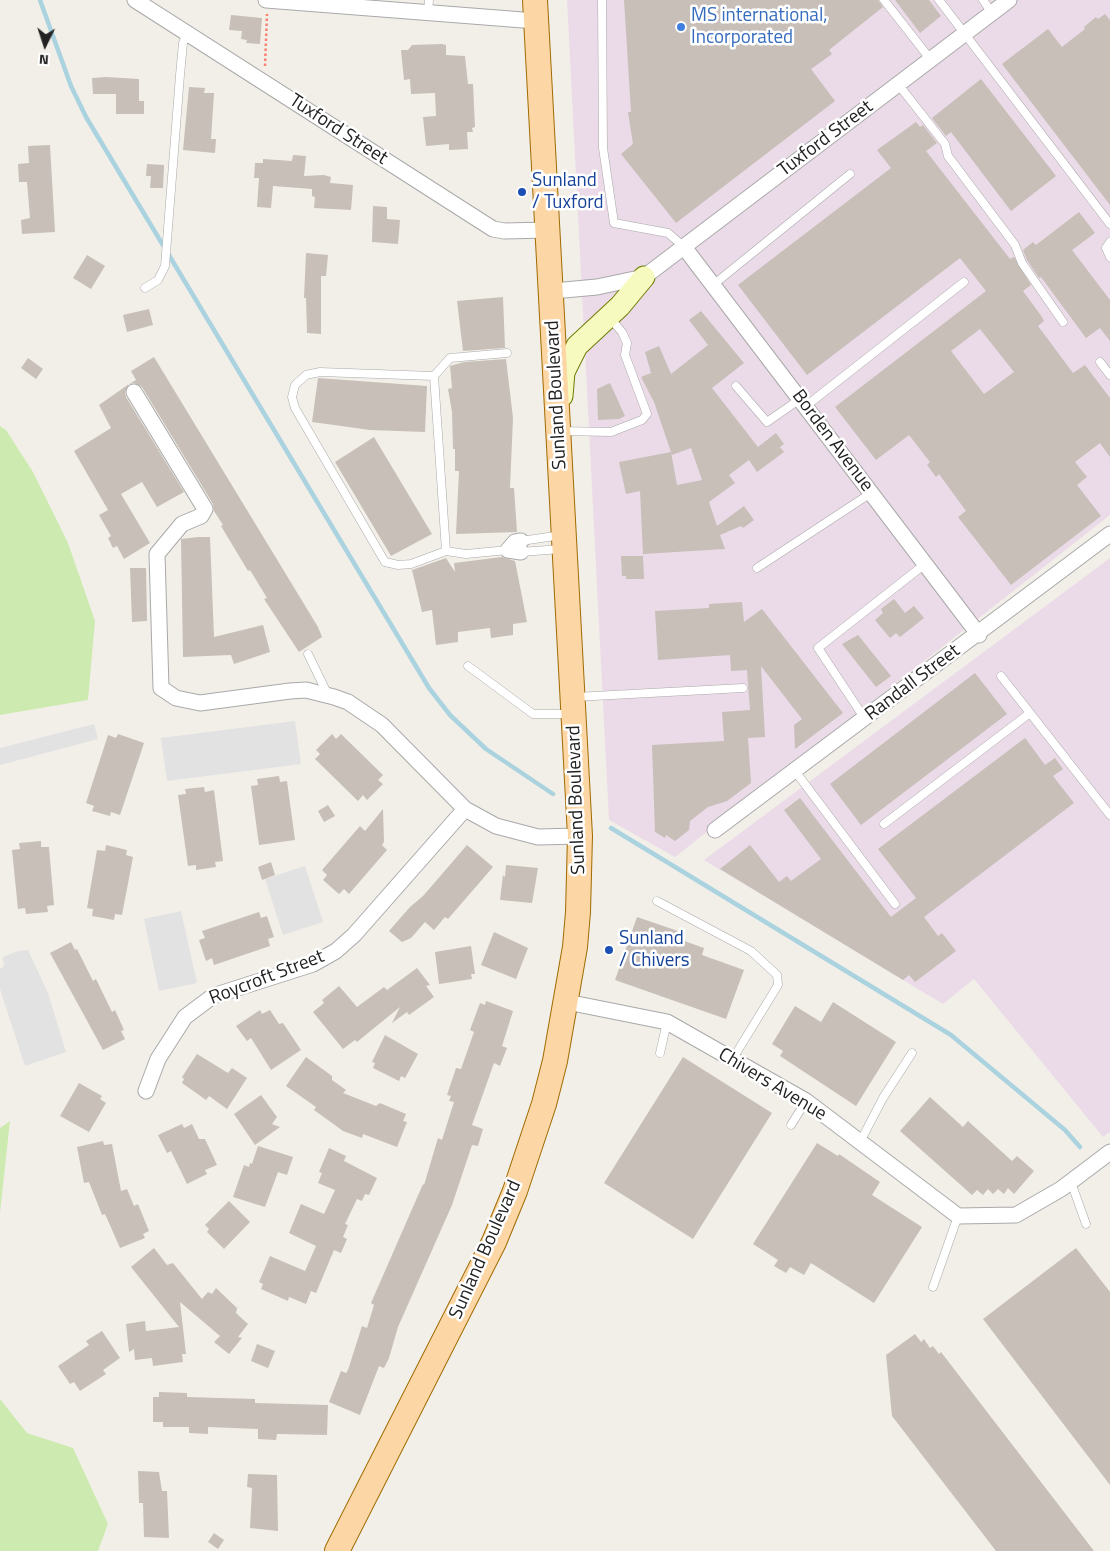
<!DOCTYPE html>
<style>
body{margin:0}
#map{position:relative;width:1110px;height:1551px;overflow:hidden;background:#f2efe9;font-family:"Titillium Web",sans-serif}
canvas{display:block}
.north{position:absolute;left:20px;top:20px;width:50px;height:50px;-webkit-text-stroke:4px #fff;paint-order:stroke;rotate:184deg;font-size:14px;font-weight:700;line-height:20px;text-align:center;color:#222}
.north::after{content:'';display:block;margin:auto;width:18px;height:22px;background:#222;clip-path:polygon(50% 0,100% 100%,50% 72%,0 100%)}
</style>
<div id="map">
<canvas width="1110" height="1551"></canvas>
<div class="north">N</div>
</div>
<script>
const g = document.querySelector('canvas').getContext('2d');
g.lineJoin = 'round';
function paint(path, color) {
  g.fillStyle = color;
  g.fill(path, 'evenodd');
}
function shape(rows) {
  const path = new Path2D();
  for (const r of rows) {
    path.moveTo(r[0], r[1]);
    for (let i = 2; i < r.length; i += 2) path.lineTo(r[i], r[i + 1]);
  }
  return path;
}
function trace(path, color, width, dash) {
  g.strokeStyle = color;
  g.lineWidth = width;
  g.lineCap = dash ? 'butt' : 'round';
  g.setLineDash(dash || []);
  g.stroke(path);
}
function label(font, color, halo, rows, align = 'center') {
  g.font = font + ' "Titillium Web",sans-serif';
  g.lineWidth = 5;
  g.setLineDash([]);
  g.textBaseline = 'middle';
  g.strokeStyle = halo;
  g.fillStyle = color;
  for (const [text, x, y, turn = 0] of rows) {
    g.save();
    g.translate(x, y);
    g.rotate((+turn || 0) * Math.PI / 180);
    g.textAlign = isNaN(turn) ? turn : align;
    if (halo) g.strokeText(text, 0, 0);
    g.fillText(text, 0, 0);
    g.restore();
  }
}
const industrial = shape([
 [567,0,1110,0,1110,515,675,857,609,820],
 [1110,558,1110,1132,1103,1137,974,979,943,1004,704,860]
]);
const grass = shape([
 [0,426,6,430,33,472,68,543,95,621,88,700,0,715],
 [10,1121,0,1213,0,1128],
 [0,1399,27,1433,73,1448,108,1524,98,1551,0,1551]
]);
const parking = shape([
 [295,721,301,764,167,781,161,738],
 [94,724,98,739,0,765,0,748],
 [305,866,323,922,283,935,265,879],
 [181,911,197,983,159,991,144,919],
 [28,950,48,993,66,1052,25,1066,0,989,0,969,4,966,3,957,18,951]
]);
const stream = shape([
 [40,0,71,86,86,117,429,688,450,715,486,749,553,794],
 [611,828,951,1035,1065,1130,1080,1147]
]);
const building = shape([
 [624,0,878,0,883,7,829,50,832,54,811,69,835,101,676,223,621,154,633,144,628,112,631,112],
 [895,0,929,0,941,16,920,33],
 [1105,14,1110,20,1110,205,1002,64,1048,29,1062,47,1085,29,1084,27,1096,17,1098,19],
 [231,15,262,18,260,44,246,43,247,40,241,39,242,31,229,30],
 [442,44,446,45,446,55,465,56,468,84,473,84,475,127,472,128,473,132,467,132,468,149,449,150,449,144,426,146,423,117,436,116,435,93,411,94,410,79,404,80,401,50,408,50,412,45],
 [106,77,139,79,139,101,144,101,144,114,116,114,116,94,93,94,92,78],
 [981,79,1056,176,1011,211,951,132,946,136,932,118],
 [189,87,205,88,204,93,214,93,211,139,216,139,215,153,183,150],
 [916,122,920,127,923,125,937,143,926,151,1010,259,1014,257,1031,285,1023,291,1042,317,1044,321,1038,326,1073,373,1085,365,1110,398,1110,457,1100,443,1075,462,1087,477,1077,485,1101,516,1011,585,958,517,966,511,939,474,936,477,927,465,930,462,909,435,876,460,835,407,986,291,960,258,807,375,738,285,891,168,877,150],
 [980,329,1014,372,984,394,951,351],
 [50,145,55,232,22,234,21,220,30,218,27,182,19,182,18,164,29,163,28,146],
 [293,155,306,156,304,176,324,175,331,177,330,183,353,185,351,210,314,208,315,197,312,196,312,189,273,186,271,208,257,207,259,178,254,178,255,163,263,163,263,159,292,161],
 [147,164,164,165,163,188,150,188,151,176,146,176],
 [373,206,387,207,387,219,400,220,398,244,372,242],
 [1079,212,1095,233,1072,250,1110,300,1110,341,1100,328,1086,338,1041,277,1039,278,1027,260,1023,250,1033,242,1036,245],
 [306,253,328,255,326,276,321,276,321,334,307,333,306,298,304,298],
 [87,255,105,266,91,289,73,278],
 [503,297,505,348,463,351,457,301],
 [149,309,153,325,127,332,123,315],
 [701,311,744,363,712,388,758,447,776,433,784,444,780,447,784,452,757,472,749,460,729,475,735,483,709,502,717,526,744,506,754,520,743,528,741,526,720,535,725,549,643,554,640,491,626,494,619,462,671,452,677,485,702,480,691,448,672,455,654,402,641,377,651,373,645,352,659,346,671,374,708,345,689,320],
 [154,357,318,627,322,637,299,652,264,599,267,598,250,570,248,571,221,526,223,525,214,511,213,504,142,387,134,383,129,384,136,380,131,371],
 [28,358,43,369,36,379,21,368],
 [506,359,513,418,510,488,514,488,517,532,456,534,459,471,455,471,455,449,453,449,452,412,448,389,452,388,450,366,464,362],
 [318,378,427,386,425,432,370,430,312,422],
 [610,383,625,416,619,419,598,420,597,389],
 [129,384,125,392,126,397,184,492,157,507,142,482,121,494,150,543,124,559,117,546,113,548,108,538,111,536,99,515,108,510,74,451,111,428,99,405],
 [374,437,432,534,391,556,335,462],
 [198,537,210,537,214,637,263,625,270,652,234,664,231,655,183,657,181,539],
 [621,556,643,556,644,579,626,579,626,576,622,576],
 [502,557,515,561,527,622,513,624,513,635,491,638,490,628,458,632,458,642,436,645,432,610,422,612,412,570,446,558,455,572,454,563],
 [130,568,146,568,147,621,132,622],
 [894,599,905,613,914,606,924,618,900,637,896,633,890,638,875,620,883,613,881,609],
 [742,602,744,622,762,609,843,713,795,749,794,725,802,719,761,666,765,737,748,738,751,783,727,801,708,807,690,821,689,830,675,841,666,835,665,838,655,832,652,745,724,741,722,712,750,710,747,670,731,671,730,655,658,660,655,611,709,608,709,604],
 [858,635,891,676,876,687,842,644],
 [975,673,1007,714,861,825,830,784],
 [118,734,144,743,120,815,111,812,110,816,92,811,94,806,86,803,108,735,116,738],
 [332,734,336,739,341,734,383,775,378,780,383,784,367,800,363,795,358,801,315,759,320,754,316,750],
 [1025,738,1045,765,1055,758,1063,769,1053,776,1074,803,924,917,938,936,942,933,956,951,915,982,909,975,903,980,720,869,750,845,779,882,787,876,791,881,821,859,784,810,800,798,891,917,916,898,878,849],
 [279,776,280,782,287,781,295,840,259,845,251,786,258,785,257,779],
 [204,787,205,792,214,790,223,861,215,862,216,867,196,870,196,865,188,866,178,795,186,794,185,789],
 [328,805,335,816,324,822,318,811],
 [383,809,384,842,382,845,387,850,349,894,344,889,339,894,323,880,327,875,322,870,360,826,365,831],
 [41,841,41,847,49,847,54,905,47,906,48,912,26,914,25,908,18,909,12,850,20,849,19,843],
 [106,845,127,850,126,855,133,857,122,915,115,914,114,920,92,916,93,909,87,908,97,850,105,851],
 [467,845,493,867,448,919,445,917,434,930,425,922,411,938,402,942,389,931,410,907,423,896],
 [271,862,275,875,262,880,258,867],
 [506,865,538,868,532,903,500,900,503,875,505,877],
 [259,912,261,918,267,916,274,937,268,939,270,946,214,965,212,958,206,961,199,940,205,938,202,931],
 [637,917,678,931,676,938,704,948,702,955,744,970,726,1019,615,980],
 [494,932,528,948,516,979,481,965],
 [71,942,75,950,77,949,93,981,96,979,112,1012,115,1010,124,1030,121,1031,125,1039,103,1050,50,953],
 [471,946,475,974,471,974,472,979,439,984,435,952],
 [417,968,430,985,426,986,434,997,409,1015,407,1012,392,1023,400,1007,357,1042,355,1040,343,1049,313,1012,324,1003,322,1000,339,986,357,1007,384,987,387,990],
 [486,1001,513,1011,502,1046,507,1048,500,1066,494,1063,472,1125,483,1129,478,1146,472,1145,452,1205,398,1327,389,1358,384,1368,379,1366,360,1415,329,1402,341,1371,346,1373,348,1370,362,1326,367,1328,374,1305,371,1303,423,1184,424,1185,438,1138,442,1140,454,1102,449,1101,451,1096,447,1095,456,1068,461,1069,474,1032,470,1030,480,1003,485,1005],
 [833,1002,896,1042,856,1106,780,1056,783,1051,772,1044,795,1006,821,1022],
 [260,1010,262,1014,270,1010,279,1024,283,1023,301,1050,271,1070,251,1038,247,1041,236,1026],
 [385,1035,418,1054,405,1078,401,1076,399,1081,373,1068,375,1063,372,1062],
 [197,1054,228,1073,232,1068,247,1078,227,1109,209,1096,206,1100,182,1083,184,1079,182,1077],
 [306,1057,332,1076,332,1080,346,1090,343,1093,376,1106,380,1103,406,1114,403,1121,407,1122,397,1147,363,1134,362,1138,343,1131,314,1110,316,1107,286,1086],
 [683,1057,772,1113,693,1239,604,1183],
 [79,1083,102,1096,100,1099,106,1103,89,1132,60,1116],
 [261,1095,277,1117,272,1124,280,1127,255,1145,234,1114],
 [930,1097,963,1127,968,1121,1012,1161,1017,1156,1034,1171,1014,1194,1008,1188,1004,1194,998,1189,993,1194,988,1189,983,1195,977,1190,972,1195,900,1131],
 [182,1124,184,1128,192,1124,199,1139,205,1139,217,1165,205,1170,207,1174,187,1184,171,1151,167,1153,158,1135],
 [103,1141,104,1145,112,1144,121,1191,127,1189,134,1206,138,1204,149,1231,143,1234,145,1238,120,1248,105,1214,102,1215,89,1182,84,1183,77,1147],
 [817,1143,838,1156,839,1154,880,1182,872,1195,922,1227,874,1303,811,1263,804,1275,790,1267,786,1273,774,1266,778,1260,753,1244],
 [258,1146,293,1157,287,1175,278,1172,265,1207,233,1197,244,1165,249,1167,250,1163,252,1164],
 [329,1148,346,1156,344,1161,377,1178,369,1195,365,1194,362,1201,357,1199,345,1224,348,1225,343,1237,347,1239,341,1253,334,1250,316,1293,311,1291,306,1304,289,1297,288,1301,261,1289,263,1284,259,1282,270,1256,305,1271,316,1246,289,1233,301,1204,324,1214,335,1190,318,1183,322,1173,319,1172],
 [229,1201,250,1222,224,1249,207,1232,209,1229,205,1225],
 [154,1248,167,1265,173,1263,202,1299,208,1292,212,1294,216,1288,237,1308,236,1313,248,1324,238,1337,242,1338,229,1354,214,1342,220,1336,180,1302,186,1354,182,1354,183,1362,153,1366,152,1358,135,1360,134,1349,129,1352,126,1324,145,1321,146,1331,179,1327,131,1267],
 [1076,1248,1110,1292,1110,1485,983,1319],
 [102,1331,120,1358,103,1370,106,1374,80,1391,74,1382,70,1384,58,1366,89,1345,86,1341],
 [915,1334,921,1342,924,1339,930,1348,933,1346,939,1354,941,1352,1094,1551,996,1551,892,1416,886,1355],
 [257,1344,275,1351,268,1368,251,1361],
 [159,1392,187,1393,187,1397,255,1399,255,1403,328,1405,327,1435,277,1434,276,1440,258,1439,258,1429,208,1427,208,1434,189,1433,189,1427,163,1427,163,1422,153,1422,153,1397,159,1397],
 [138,1471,159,1472,162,1491,167,1491,169,1538,144,1537,143,1503,139,1503],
 [248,1474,277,1475,278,1531,250,1528,252,1488,247,1487],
 [214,1533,224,1540,218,1549,208,1542]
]);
const path = shape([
 [265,66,267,14]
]);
const lane = shape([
 [602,0,603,148,614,223,668,233,684,247],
 [884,0,931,60],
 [939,0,1110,224],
 [983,0,992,13],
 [428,12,429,0],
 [898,84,945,144,948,156,1015,245,1022,263,1063,322],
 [1110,242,1106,248,1110,257],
 [713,285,850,174],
 [145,288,158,280,165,266,180,75,183,43,187,33],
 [507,353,450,358,434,376,320,372,306,375,295,385,292,397,295,408,385,562,398,565,411,564,446,551,466,554,508,550],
 [1100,362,1110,375],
 [434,376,446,551],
 [736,386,767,422,800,399],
 [806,406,964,282],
 [560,431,611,432,642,420,647,414,625,355,627,343,622,332,609,317],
 [521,541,562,535],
 [521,552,561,549],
 [757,568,871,493],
 [308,654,328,695],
 [468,666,533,714,572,714],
 [1001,676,1110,815],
 [575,697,743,688],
 [865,719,818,648,925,564],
 [795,771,895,904],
 [884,824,1030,713],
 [657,901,751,951,777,975,778,985,732,1060],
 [660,1053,667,1022],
 [791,1125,806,1101],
 [860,1142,883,1098,912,1053],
 [1071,1182,1086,1224],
 [933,1287,958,1216]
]);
const street = shape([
 [135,0,493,229,504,231,549,230],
 [266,0,536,21],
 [684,247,979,635],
 [553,291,597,287,644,277,1009,0],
 [134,392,205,509,201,516,182,524,157,554,161,688,176,698,200,703,290,691,306,690,334,697,348,702,382,725,465,809,496,826,538,837,580,836],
 [521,541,515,542,508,550,521,552],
 [715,830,1110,534],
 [567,1002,667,1022,806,1101,958,1216,1016,1215,1061,1189,1110,1152],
 [146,1091,158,1059,185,1017,213,996,313,964,336,951,354,935,465,809]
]);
const secondary = shape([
 [562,396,564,372,577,346,620,306,644,277]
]);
const primary = shape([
 [337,1551,494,1242,515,1191,544,1104,555,1061,575,947,578,912,580,836,535,0]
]);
const markers = [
 [681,27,5,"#3f7fe0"],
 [522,192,5,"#1a4fb4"],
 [609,950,5,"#1a4fb4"]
];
const shopNames = [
 ["MS international,",691,16],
 ["Incorporated",691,38]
];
const streetNames = [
 ["Tuxford Street",338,130,33],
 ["Tuxford Street",826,139,-37],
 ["Sunland Boulevard",557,395,-93],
 ["Borden Avenue",832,441,53],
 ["Randall Street",913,683,-37],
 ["Sunland Boulevard",577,800,-92],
 ["Roycroft Street",267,978,-21],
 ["Chivers Avenue",772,1085,31],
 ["Sunland Boulevard",486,1250,-66]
];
const transitNames = [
 ["Sunland",532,181],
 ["/ Tuxford",532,203],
 ["Sunland",619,939],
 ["/ Chivers",619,961]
];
paint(industrial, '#ebdbe8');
paint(grass, '#cdebb0');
paint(parking, '#e2e2e2');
trace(stream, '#aad3df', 4.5);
paint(building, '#c7bfb8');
trace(lane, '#a9a9a9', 9);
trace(street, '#a9a9a9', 17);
trace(secondary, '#707d05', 23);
trace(primary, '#a06b00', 26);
trace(path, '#fa8072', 2.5, [2.5, 2.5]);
trace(lane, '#fff', 8);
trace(street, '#fff', 15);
trace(secondary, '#f7fabf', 21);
trace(primary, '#fcd6a4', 24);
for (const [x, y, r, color] of markers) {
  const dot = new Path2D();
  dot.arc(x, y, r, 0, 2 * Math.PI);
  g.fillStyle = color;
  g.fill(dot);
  trace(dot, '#fff', 2);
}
label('19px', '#366cbe', '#fff', shopNames, 'left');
label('19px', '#222', '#fff', streetNames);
label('19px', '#164399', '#fff', transitNames, 'left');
</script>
